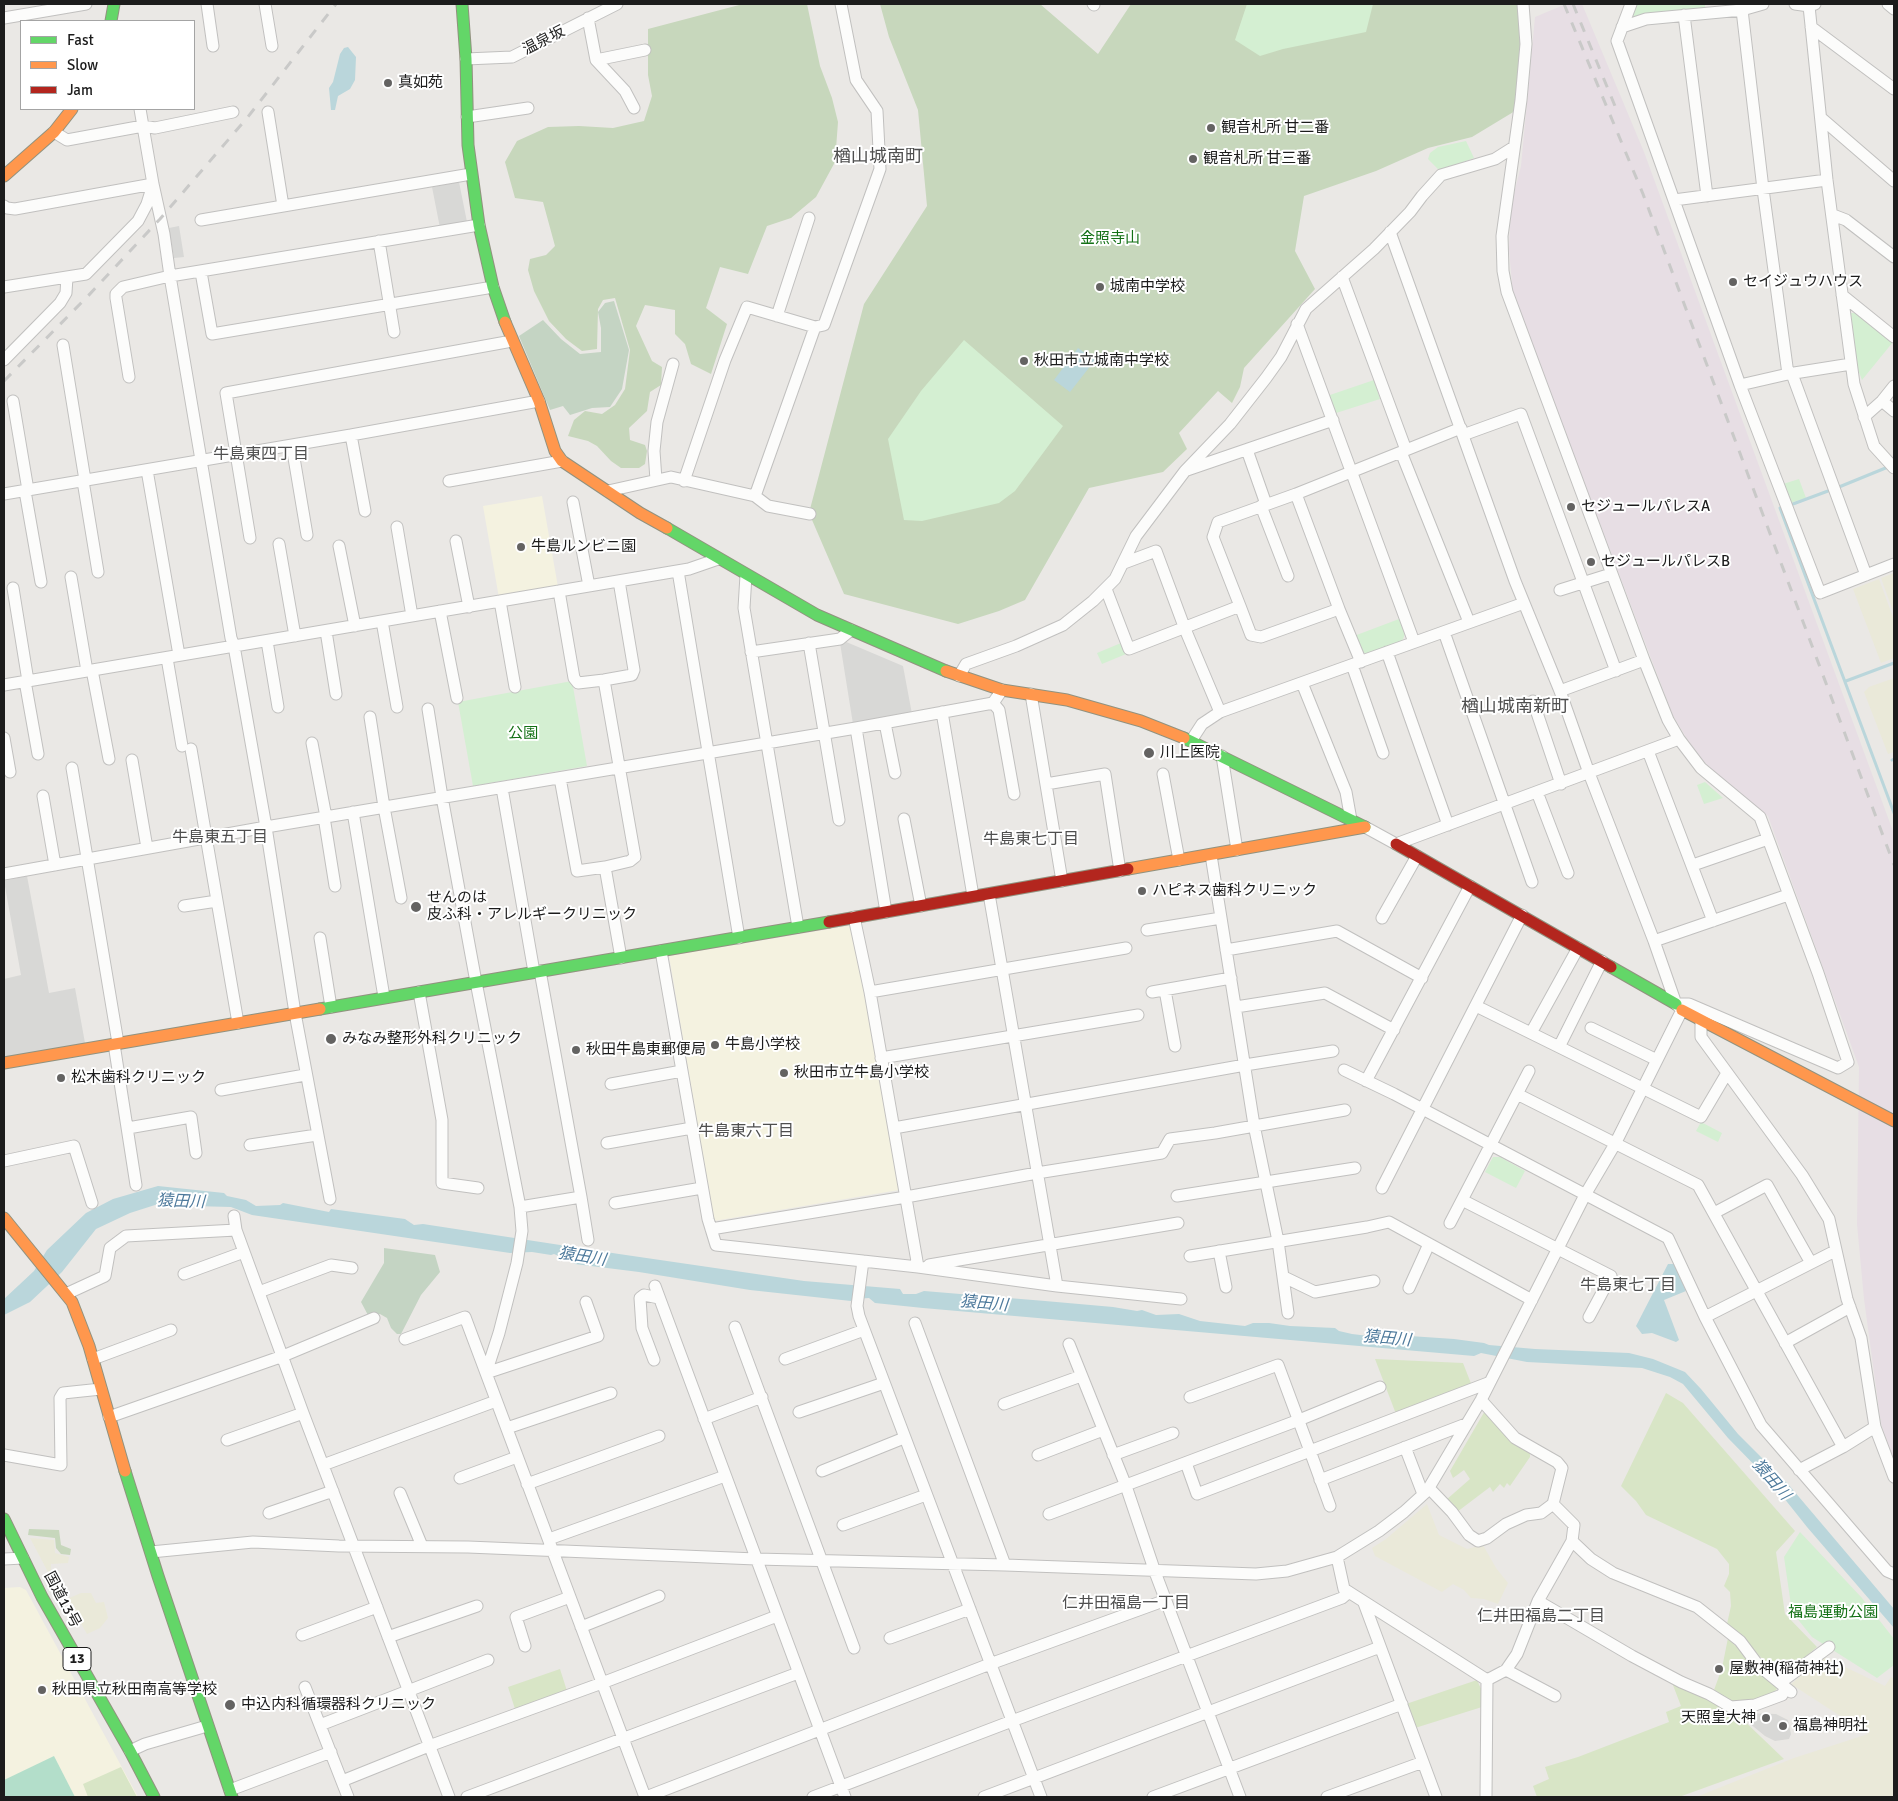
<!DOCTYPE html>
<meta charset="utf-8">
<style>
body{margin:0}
#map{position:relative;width:1898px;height:1801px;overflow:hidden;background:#eae8e5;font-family:Signika,sans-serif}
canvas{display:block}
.frame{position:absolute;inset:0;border:5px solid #1c1c1c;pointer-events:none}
.legend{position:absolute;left:20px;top:20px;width:175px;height:90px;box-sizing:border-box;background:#fff;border:1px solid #a4a4a4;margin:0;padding:6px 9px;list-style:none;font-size:15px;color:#1c1c1c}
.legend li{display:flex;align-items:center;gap:10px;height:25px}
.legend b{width:25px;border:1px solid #a4a4a4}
</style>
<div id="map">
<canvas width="1898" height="1801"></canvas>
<div class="frame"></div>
<ul class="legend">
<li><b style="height:6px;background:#63d668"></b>Fast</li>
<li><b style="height:6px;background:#ff974d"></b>Slow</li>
<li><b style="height:6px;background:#b3261e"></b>Jam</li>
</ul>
</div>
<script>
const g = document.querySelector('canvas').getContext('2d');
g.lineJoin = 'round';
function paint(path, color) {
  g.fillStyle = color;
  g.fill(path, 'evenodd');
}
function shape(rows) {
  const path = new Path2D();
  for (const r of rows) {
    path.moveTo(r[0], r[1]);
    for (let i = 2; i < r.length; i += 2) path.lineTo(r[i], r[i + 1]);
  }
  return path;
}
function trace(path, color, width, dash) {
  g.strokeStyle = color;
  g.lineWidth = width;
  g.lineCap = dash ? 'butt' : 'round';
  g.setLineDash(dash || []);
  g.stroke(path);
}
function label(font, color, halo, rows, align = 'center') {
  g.font = font + ' Signika,"Noto Sans JP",sans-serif';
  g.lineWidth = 4;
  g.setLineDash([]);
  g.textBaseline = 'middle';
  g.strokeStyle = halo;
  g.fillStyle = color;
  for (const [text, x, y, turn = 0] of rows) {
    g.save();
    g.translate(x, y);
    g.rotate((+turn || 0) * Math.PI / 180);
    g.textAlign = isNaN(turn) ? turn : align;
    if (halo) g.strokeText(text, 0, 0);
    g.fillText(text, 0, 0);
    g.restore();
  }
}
const industrial = shape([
 [1566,4,1582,4,1644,152,1894,834,1894,1460,1881,1424,1864,1299,1857,1224,1859,1067,1768,816,1710,769,1689,742,1673,716,1513,295,1509,249,1511,205,1521,166,1535,17]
]);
const education = shape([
 [542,496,558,587,499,598,483,506],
 [854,925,899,1190,714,1221,669,956],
 [20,1587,26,1590,138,1797,4,1797,4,1588]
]);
const religious = shape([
 [459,182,467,222,440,228,432,187],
 [179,226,184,257,174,258,169,228],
 [844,641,903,666,912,714,853,724,840,643],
 [27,876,49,993,75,988,85,1043,4,1058,4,979,21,975,4,881],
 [1741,1713,1776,1714,1788,1720,1791,1734,1789,1739,1775,1741,1765,1736,1743,1718]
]);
const farmland = shape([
 [1894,573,1894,614,1881,578],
 [1879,579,1894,620,1894,658,1881,663,1853,589],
 [1894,678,1894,752,1888,754,1864,692,1869,687],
 [1427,1504,1439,1535,1467,1549,1483,1545,1496,1568,1508,1583,1498,1604,1484,1599,1471,1598,1464,1590,1453,1584,1442,1592,1375,1556,1372,1548,1386,1539],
 [30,1538,54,1540,55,1553,69,1557,68,1563,51,1564,51,1573,48,1572],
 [81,1593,91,1593,96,1603,104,1602,108,1618,100,1628,87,1634,67,1599],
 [1824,1657,1885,1686,1891,1677,1894,1679,1894,1797,1696,1797,1794,1758,1868,1734,1791,1684]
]);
const grass = shape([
 [1375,1359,1463,1363,1472,1386,1396,1414],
 [1666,1393,1683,1403,1795,1531,1776,1552,1785,1614,1817,1647,1781,1677,1727,1624,1731,1606,1730,1592,1724,1586,1729,1574,1729,1564,1717,1549,1646,1515,1636,1501,1621,1486],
 [1486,1409,1530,1451,1530,1457,1510,1486,1507,1483,1504,1488,1500,1484,1493,1492,1490,1487,1457,1512,1446,1500,1470,1479,1464,1470,1453,1478,1450,1471],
 [1728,1638,1753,1664,1778,1687,1774,1693,1745,1703,1734,1703,1714,1690,1722,1668],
 [560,1669,567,1691,515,1709,508,1687],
 [1477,1680,1482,1691,1482,1707,1415,1728,1406,1704],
 [1671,1680,1707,1695,1737,1714,1784,1759,1679,1797,1537,1797,1533,1786,1549,1779,1545,1767,1578,1757,1669,1722,1666,1712,1681,1706],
 [121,1767,137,1797,88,1797,83,1784]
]);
const forest = shape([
 [743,4,807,4,820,66,832,98,838,122,835,162,816,197,791,218,767,226,748,274,720,267,706,308,727,324,711,374,691,364,685,344,675,334,675,310,645,305,636,326,652,361,662,367,661,385,650,392,647,411,629,428,630,440,645,445,647,451,645,464,639,468,621,468,611,461,597,446,588,441,568,436,574,420,585,411,602,414,615,405,625,389,630,350,615,298,603,300,598,309,597,349,582,351,566,339,549,321,534,291,528,270,530,259,546,255,555,246,543,202,515,198,505,162,517,141,548,127,579,126,613,128,644,121,652,96,648,75,648,29],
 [880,4,1040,4,1098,54,1131,4,1521,4,1528,29,1515,111,1472,137,1428,148,1376,171,1304,196,1295,251,1315,289,1244,368,1240,387,1232,403,1218,391,1179,433,1187,449,1163,472,1089,488,1025,600,999,611,958,624,844,594,809,513,864,304,927,206,918,110,889,37],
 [29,1529,59,1530,61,1545,71,1549,70,1555,61,1554,56,1548,55,1538,28,1535]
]);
const cemetery = shape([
 [614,301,629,350,622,389,610,407,592,408,570,415,563,406,550,410,519,336,543,320,561,339,580,354,601,352,601,328,598,312,605,303],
 [384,1248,435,1255,440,1272,421,1295,401,1334,397,1334,391,1328,387,1318,380,1314,369,1317,361,1302,384,1263]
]);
const park = shape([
 [1247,4,1373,4,1366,32,1283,49,1260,56,1235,40],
 [1634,4,1705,4,1705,10,1637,17,1632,16],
 [1466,141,1474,158,1440,171,1428,159,1430,153,1438,147],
 [1851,313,1859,313,1893,342,1862,380,1857,367],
 [964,340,1063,426,1015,491,999,503,922,521,904,520,888,439,921,391],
 [1374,380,1380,399,1333,414,1327,396],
 [1799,479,1806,498,1790,503,1783,484],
 [1399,619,1405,634,1402,642,1368,654,1359,651,1354,636],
 [1121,643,1126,654,1102,664,1097,653],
 [572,681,587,766,473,786,458,702],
 [1705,782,1723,798,1704,804,1697,785],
 [1701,1122,1722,1133,1718,1142,1696,1131],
 [1493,1157,1500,1157,1525,1171,1516,1188,1485,1172],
 [1800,1532,1862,1598,1894,1639,1894,1665,1877,1678,1812,1637,1792,1612,1784,1557]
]);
const pitch = shape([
 [54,1756,75,1797,4,1797,4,1780]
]);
const water = shape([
 [348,47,356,57,355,80,350,89,338,96,335,110,331,110,329,88,333,82,340,54,344,48],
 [1078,348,1095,360,1070,392,1054,380],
 [158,1186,224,1193,227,1196,246,1200,256,1206,280,1205,283,1203,329,1212,331,1209,405,1219,414,1225,423,1224,619,1254,804,1281,900,1289,903,1294,916,1294,924,1291,1045,1301,1113,1307,1137,1311,1142,1310,1156,1315,1179,1314,1200,1321,1245,1326,1253,1323,1269,1323,1290,1326,1335,1328,1339,1331,1352,1334,1385,1338,1395,1335,1454,1339,1484,1343,1489,1345,1535,1349,1629,1353,1653,1359,1685,1372,1701,1389,1738,1434,1788,1484,1894,1609,1894,1628,1807,1527,1772,1483,1728,1438,1683,1384,1670,1377,1642,1368,1527,1362,1481,1353,1474,1356,923,1308,875,1303,869,1298,854,1299,851,1301,750,1290,639,1272,575,1264,569,1260,554,1254,551,1255,532,1252,510,1253,252,1215,231,1207,155,1205,130,1213,96,1229,62,1272,30,1302,4,1315,4,1299,34,1271,47,1250,86,1213,113,1199],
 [1668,1264,1674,1264,1686,1291,1664,1300,1679,1340,1676,1342,1652,1333,1642,1334,1636,1326]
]);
const stream = shape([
 [1839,487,1888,467],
 [1793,504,1828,491],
 [1780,508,1894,813],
 [1846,681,1894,663],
 [1892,760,1894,759]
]);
const street = shape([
 [207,4,213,46],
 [265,4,272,46],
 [1093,4,1094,5],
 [1523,4,1526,44,1521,100,1502,236,1503,271,1507,292,1644,660,1668,720,1679,739,1701,768,1760,817,1818,973,1848,1062,1838,1068,1689,1004,1676,1004],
 [1631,4,1617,41,1740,385,1820,593,1894,564],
 [1795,4,1809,6,1815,4],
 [1888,4,1894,9],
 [1809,6,1827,180,1854,384,1874,446,1894,468],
 [1742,10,1763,189,1788,374],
 [1684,15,1707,196],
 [4,18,86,4],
 [588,18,596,60,625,91,634,108],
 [1622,27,1646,19,1742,10,1763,4],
 [1811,27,1894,89],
 [466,59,512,57,617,4],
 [596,60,645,50],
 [140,109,153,184,164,234,170,276,231,638,234,646,266,827,295,1013,330,1199],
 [268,112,283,206],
 [467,117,528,108],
 [1821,118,1894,181],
 [54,132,67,140,143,126,155,128,233,112],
 [1674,200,1827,180],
 [4,206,7,208,15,209,153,184],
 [1833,215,1846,220,1894,257],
 [201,220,471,174],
 [379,241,394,332],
 [201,272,212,334,493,287],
 [1342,277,1406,450],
 [4,287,86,274,138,221,147,204,152,188],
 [1842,295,1894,337],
 [777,316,809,218],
 [1297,324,1414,642],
 [63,345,85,480],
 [4,360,60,303,66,293,67,277],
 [1792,374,1866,575],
 [129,377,116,298,116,294,123,287,170,276,479,225],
 [1740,385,1788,374,1851,364],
 [13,401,28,490],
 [1882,401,1894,411],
 [1864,417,1882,401,1894,386],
 [351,435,365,511],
 [1463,435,1521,414,1616,671],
 [292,446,307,535],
 [1247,450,1266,504],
 [1401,452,1469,622],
 [147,470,179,655],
 [1187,470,1333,420],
 [656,480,654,451,657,422,673,364],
 [83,481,98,572],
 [449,481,562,461],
 [684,481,725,360,747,307,815,327],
 [25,491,41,582],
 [608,491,671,477,755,496,768,506,810,514],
 [4,494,351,435,539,401],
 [755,496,815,327,824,325,880,169,877,111,856,80,841,4],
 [573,502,589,586],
 [1261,506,1288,576],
 [397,527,412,616],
 [250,538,226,393,512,341],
 [456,541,469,607],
 [279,544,295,636],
 [339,546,355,626],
 [1124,563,1156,551,1185,629,1220,712],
 [678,571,739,938],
 [746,575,744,608,798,927],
 [71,577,87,671],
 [13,588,28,681],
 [1106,589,1129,649,1240,606,1251,635,1261,637,1339,609,1361,662],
 [1560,590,1611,574],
 [559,591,574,678,578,683,604,680,632,675,634,670,619,581],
 [500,601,515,687],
 [1240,606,1213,537,1218,522,1296,494],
 [1339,609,1296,494,1461,428],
 [440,611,457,698],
 [382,621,397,707],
 [326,631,336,694],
 [1444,632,1532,882],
 [267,641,278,707],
 [809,643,839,820],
 [751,652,840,639,851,630],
 [1387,652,1448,825],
 [167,658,182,746],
 [1352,665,1383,753],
 [92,670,109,759],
 [959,676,966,664,1016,646,1063,625,1093,601,1115,579,1136,536,1185,471,1230,424,1266,378,1281,357,1306,309,1374,249,1410,212,1422,196,1441,175,1495,159,1514,147],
 [604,680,635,857,630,861,605,867],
 [25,681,38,754],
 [1302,683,1346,792,1351,820],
 [4,685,689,569,718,559],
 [1560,691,1644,660],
 [1031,694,1062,881],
 [1533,701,1561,784],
 [993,703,999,710,1014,794],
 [428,709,442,797,476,982,520,1207,522,1231,517,1263,499,1333,486,1373,645,1797],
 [942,712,973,896],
 [370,717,384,807,401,898],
 [885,723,895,773],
 [856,728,886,912],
 [4,738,10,772],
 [1191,741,1202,724,1220,712,1524,603],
 [312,743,326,817],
 [191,749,238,1023],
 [1648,751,1713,921],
 [1222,756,1237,850],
 [132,760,147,848],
 [72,768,118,1043],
 [1163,774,1179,860],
 [560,778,577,871,605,867,621,958],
 [1046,784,1105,774,1120,871],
 [502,788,534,972],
 [1537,792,1568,873],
 [43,796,55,865],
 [353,812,384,997],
 [324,817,335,886],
 [904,819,921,906],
 [1365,827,1396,844,1679,739],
 [1211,855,1254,1125,1278,1241,1288,1313],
 [1693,865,1768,839],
 [4,874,266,827,856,728,993,703,1002,690],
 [989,894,1057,1286],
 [184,906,217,901],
 [854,917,870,992,918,1267],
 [1382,918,1417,856],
 [1147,930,1221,918],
 [320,938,331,1007],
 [1654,941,1788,895],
 [1226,950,1337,931,1422,978],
 [661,951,708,1219,716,1245,918,1267,1057,1286,1181,1299],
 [1165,990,1175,1046],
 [419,992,442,1120,442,1183,478,1188],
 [870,992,1126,948],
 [1152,992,1231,978],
 [1476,1006,1701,1117,1727,1073],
 [1236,1007,1325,993,1394,1030],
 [1701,1021,1701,1037,1802,1175,1829,1219,1847,1299,1861,1338,1875,1427,1894,1477],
 [1591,1028,1657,1060],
 [1531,1033,1578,948],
 [114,1044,136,1185],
 [1559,1047,1602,961],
 [881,1058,1138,1015],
 [1344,1070,1394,1094,1668,1238,1705,1317,1761,1425,1887,1571,1894,1574],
 [1529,1071,1462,1200,1611,1276,1589,1317],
 [1366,1081,1470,886],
 [611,1084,682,1071],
 [221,1090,305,1075],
 [1517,1094,1698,1185,1843,1447],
 [128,1128,191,1117,196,1153],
 [894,1128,1245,1065,1333,1051],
 [607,1143,692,1128],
 [250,1145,317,1135],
 [4,1161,74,1146,92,1203],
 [1382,1188,1522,915],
 [1177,1196,1355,1168],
 [581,1197,588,1240],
 [615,1203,702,1188],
 [520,1207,581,1197,540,971],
 [1714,1213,1767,1185,1811,1263],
 [234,1216,236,1230,303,1413,449,1797],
 [1450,1223,1462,1200],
 [711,1229,906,1197,1037,1173,1162,1153,1170,1139,1215,1133,1345,1110],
 [1219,1251,1226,1287],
 [1190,1256,1367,1227,1389,1222,1532,1300],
 [863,1261,857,1306,859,1316,1041,1797],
 [929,1265,1178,1223],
 [184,1274,244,1252],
 [1284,1277,1315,1292,1374,1281],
 [655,1286,845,1797],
 [1409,1288,1429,1244],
 [259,1292,331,1265,352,1268],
 [66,1294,105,1276,110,1248,126,1236,236,1230],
 [1705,1317,1835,1251],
 [915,1323,1005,1565],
 [735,1327,854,1648],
 [405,1339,465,1317,486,1373,598,1336,586,1302],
 [1785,1343,1850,1307],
 [1069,1344,1126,1486,1155,1572,1240,1797],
 [93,1359,171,1330],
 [785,1359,864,1330],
 [654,1360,642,1328,640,1298,644,1295,659,1298],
 [1190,1397,1278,1365,1310,1451,1488,1383],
 [1481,1400,1515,1438,1557,1462,1562,1468,1553,1504,1574,1525,1572,1541,1538,1601,1517,1654,1506,1670,1487,1680],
 [1004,1404,1081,1376],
 [799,1412,884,1383],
 [109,1417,283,1356,374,1318],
 [704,1419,762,1397],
 [507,1428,611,1393],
 [227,1440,303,1413],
 [1405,1447,1423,1494],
 [4,1455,61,1465,60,1398,63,1393,101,1389],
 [1038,1455,1103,1430],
 [1113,1455,1173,1433],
 [1186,1463,1197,1494,1310,1451,1330,1506],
 [323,1465,496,1401],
 [1799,1470,1843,1447,1875,1427],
 [822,1471,904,1438],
 [460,1478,517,1457],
 [1320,1480,1466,1424],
 [527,1484,659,1436],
 [1429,1488,1452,1512,1469,1535,1478,1541,1487,1538,1506,1524,1526,1515,1541,1513,1553,1504],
 [400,1493,422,1546],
 [269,1513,333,1491],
 [1049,1514,1299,1420,1380,1387],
 [843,1525,926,1495],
 [549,1539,725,1476],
 [1572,1541,1591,1559,1613,1573,1697,1607,1740,1641,1758,1665,1791,1692],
 [151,1552,253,1542,339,1546,468,1547,756,1559,1005,1565,1256,1574,1287,1571,1337,1557,1379,1531,1404,1512,1427,1491,1481,1400,1585,1195,1615,1144,1682,1010,1676,1004,1654,941,1589,773,1560,691,1515,581,1390,232],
 [1337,1557,1344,1589,1487,1680,1486,1797],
 [4,1559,23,1558],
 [1538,1601,1632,1656,1681,1682,1709,1694,1731,1707,1755,1705,1782,1695,1785,1689],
 [1364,1603,1436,1797],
 [581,1627,659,1596],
 [302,1635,377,1607],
 [388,1637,477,1606],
 [890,1638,970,1609],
 [525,1646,516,1617,570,1597],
 [1506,1670,1555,1696],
 [1781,1682,1829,1647],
 [305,1687,348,1797],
 [320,1725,488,1660],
 [130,1751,145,1744,207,1726],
 [342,1781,429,1746,602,1683,777,1616],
 [230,1790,331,1752],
 [467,1797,798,1673],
 [646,1797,990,1664,1166,1600],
 [813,1797,1012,1721,1342,1598,1349,1592],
 [984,1797,1380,1647],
 [1153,1797,1402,1704],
 [1327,1797,1423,1762]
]);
const fast = shape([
 [462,4,466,59,468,145,479,225,493,287,505,322],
 [111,21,114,4],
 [667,528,817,615,946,671],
 [1184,738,1365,827],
 [1611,967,1676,1004],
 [320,1009,829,922],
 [125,1471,158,1576,232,1797],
 [4,1519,42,1597,130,1751,154,1797]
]);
const slow = shape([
 [4,176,54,132,72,109],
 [505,322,539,401,555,451,562,461,640,513,667,528],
 [946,671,1002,690,1067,700,1141,721,1184,738],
 [1128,869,1365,827],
 [1682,1010,1894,1121],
 [4,1063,320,1009],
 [4,1218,72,1302,89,1346,125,1471]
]);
const jam = shape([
 [1396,844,1611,967],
 [829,922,1128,869]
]);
const rail = shape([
 [1564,4,1643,194,1894,865],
 [1573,4,1615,106],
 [4,381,88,296,160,219,247,118,336,4]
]);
const markers = [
 [388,83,5,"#646362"],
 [1211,128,5,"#646362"],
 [1193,159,5,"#646362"],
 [1733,282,5,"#646362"],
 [1100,287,5,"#646362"],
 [1024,361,5,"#646362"],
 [1571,507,5,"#646362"],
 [521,547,5,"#646362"],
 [1591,562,5,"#646362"],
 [1149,753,6,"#646362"],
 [1142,891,5,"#646362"],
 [416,907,6,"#646362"],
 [331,1039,6,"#646362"],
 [715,1045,5,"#646362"],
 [576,1050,5,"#646362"],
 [784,1073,5,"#646362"],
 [61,1078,5,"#646362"],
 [1719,1669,5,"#646362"],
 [42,1690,5,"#646362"],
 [230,1705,6,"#646362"],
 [1766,1718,5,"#646362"],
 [1783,1726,5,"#646362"]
];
const shields = [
 [77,1659,28]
];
const shieldNames = [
 ["13",77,1659]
];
const streetNames = [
 ["温泉坂",544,41,-27],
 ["国道13号",62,1600,62]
];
const poiNames = [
 ["真如苑",398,83],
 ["観音札所 甘二番",1221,128],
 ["観音札所 甘三番",1203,159],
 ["セイジュウハウス",1743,282],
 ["城南中学校",1110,287],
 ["秋田市立城南中学校",1034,361],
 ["セジュールパレスA",1581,507],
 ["牛島ルンビニ園",531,547],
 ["セジュールパレスB",1601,562],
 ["川上医院",1160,753],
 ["ハピネス歯科クリニック",1152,891],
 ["せんのは",427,898],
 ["皮ふ科・アレルギークリニック",427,915],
 ["みなみ整形外科クリニック",342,1039],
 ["牛島小学校",725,1045],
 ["秋田牛島東郵便局",586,1050],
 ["秋田市立牛島小学校",794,1073],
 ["松木歯科クリニック",71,1078],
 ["屋敷神(稲荷神社)",1729,1669],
 ["秋田県立秋田南高等学校",52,1690],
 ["中込内科循環器科クリニック",241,1705],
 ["天照皇大神",1756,1718,"right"],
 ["福島神明社",1793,1726]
];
const parkNames = [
 ["金照寺山",1110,239],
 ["公園",523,734],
 ["福島運動公園",1833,1613]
];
const neighbourhoodNames = [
 ["牛島東四丁目",261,455],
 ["牛島東五丁目",220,838],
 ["牛島東七丁目",1031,840],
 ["牛島東六丁目",746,1132],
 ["牛島東七丁目",1628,1286],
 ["仁井田福島一丁目",1126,1604],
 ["仁井田福島二丁目",1541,1617]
];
const waterNames = [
 ["猿田川",181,1202,2],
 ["猿田川",582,1257,9],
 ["猿田川",984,1304,5],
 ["猿田川",1387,1339,5],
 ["猿田川",1771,1480,49]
];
const quarterNames = [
 ["楢山城南町",878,157],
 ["楢山城南新町",1515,707]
];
paint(industrial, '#e7dee4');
paint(education, '#f4f2e0');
paint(religious, '#d8d8d6');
paint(farmland, '#eae9d9');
paint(grass, '#d8e5c6');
paint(forest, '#c7d7bc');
paint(cemetery, '#c4d4c3');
paint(park, '#d4efd2');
paint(pitch, '#b3deca');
paint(water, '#bad6db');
trace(stream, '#bad6db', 3);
trace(street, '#c1c0bf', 13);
trace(fast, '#91927f', 13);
trace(slow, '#91927f', 13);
trace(jam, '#91927f', 13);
trace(street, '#fcfcfb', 11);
trace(fast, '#63d668', 11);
trace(slow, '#ff974d', 11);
trace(jam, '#b3261e', 11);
trace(rail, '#c9c9c8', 3, [10, 10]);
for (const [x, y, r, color] of markers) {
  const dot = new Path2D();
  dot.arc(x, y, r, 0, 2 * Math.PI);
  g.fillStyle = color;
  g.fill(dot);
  trace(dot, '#fff', 2);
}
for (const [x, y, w] of shields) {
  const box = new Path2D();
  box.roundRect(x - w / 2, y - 11.5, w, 23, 4);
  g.fillStyle = '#fff';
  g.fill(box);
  trace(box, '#1c1c1c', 1);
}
label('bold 14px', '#1c1c1c', null, shieldNames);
label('15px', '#1c1c1c', '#fff', streetNames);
label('15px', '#1c1c1c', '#fff', poiNames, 'left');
label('15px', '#147116', '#fff', parkNames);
label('16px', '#4f4f4f', '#fff', neighbourhoodNames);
label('italic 16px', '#4e7a9c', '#fff', waterNames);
label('18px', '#4f4f4f', '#fff', quarterNames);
</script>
